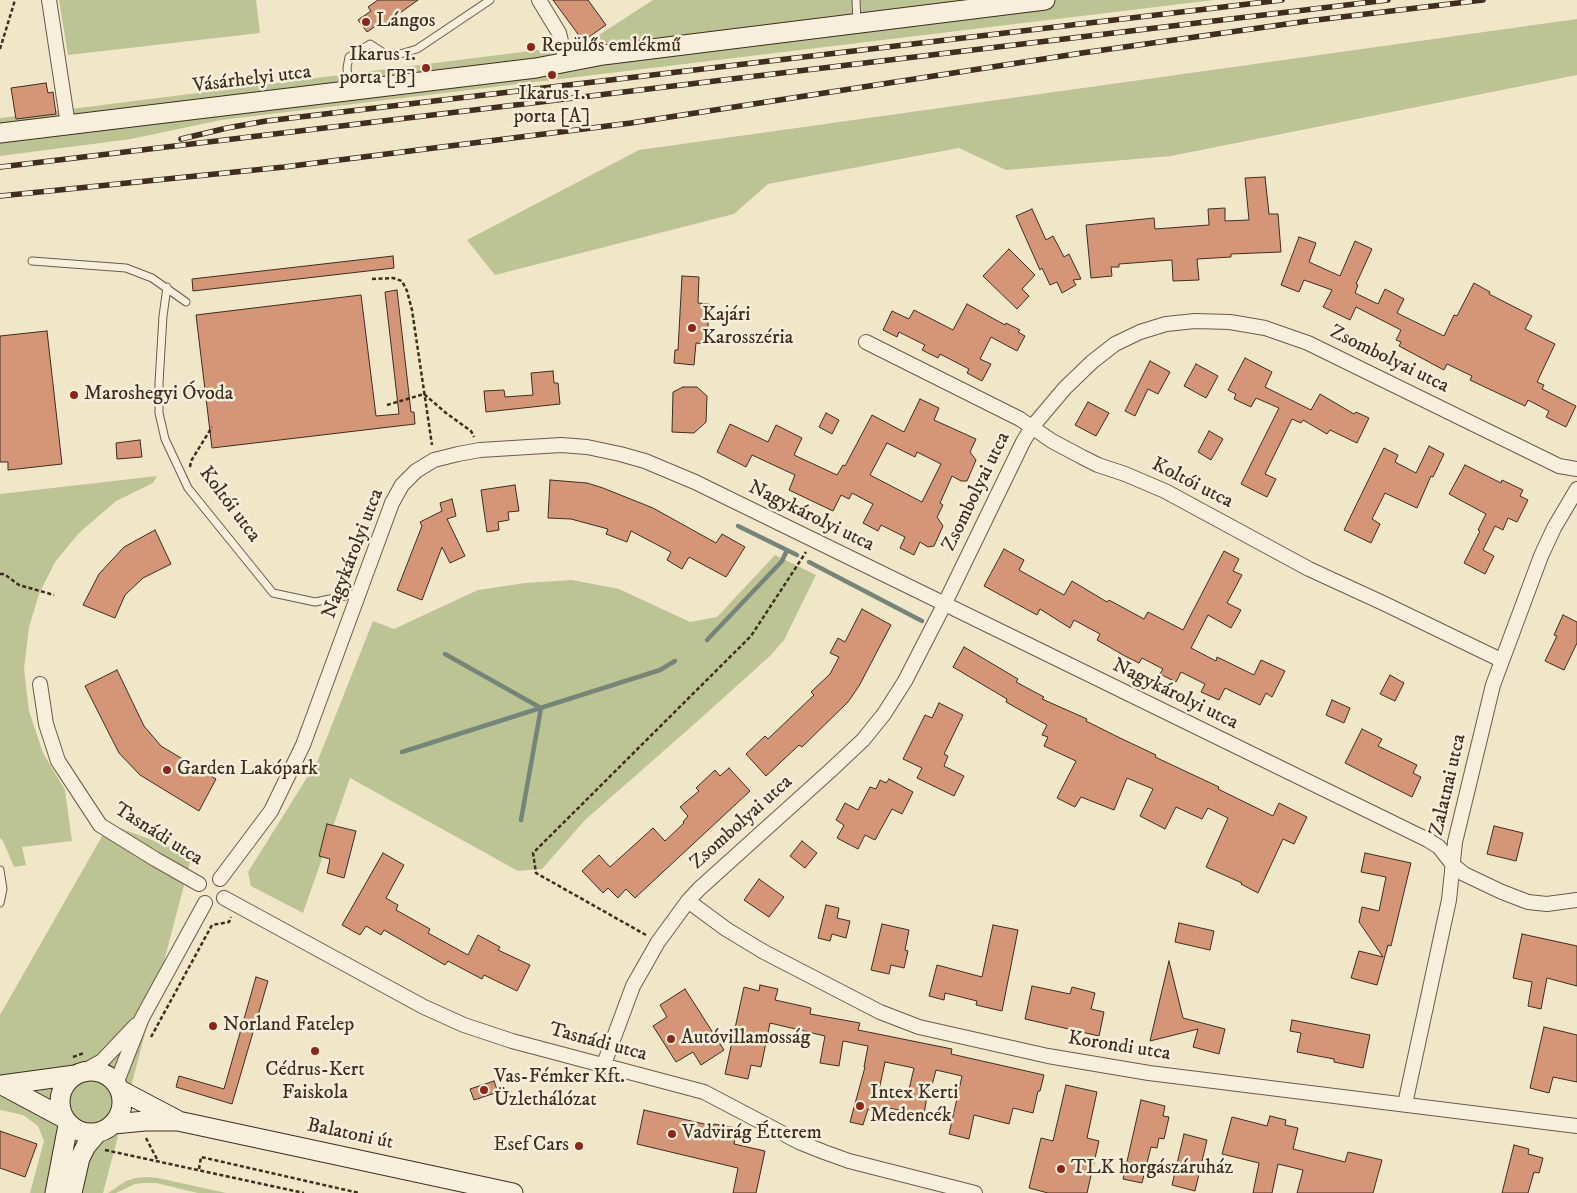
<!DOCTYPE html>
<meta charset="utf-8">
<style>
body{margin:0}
canvas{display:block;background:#f0e6c8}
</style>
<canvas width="1577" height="1193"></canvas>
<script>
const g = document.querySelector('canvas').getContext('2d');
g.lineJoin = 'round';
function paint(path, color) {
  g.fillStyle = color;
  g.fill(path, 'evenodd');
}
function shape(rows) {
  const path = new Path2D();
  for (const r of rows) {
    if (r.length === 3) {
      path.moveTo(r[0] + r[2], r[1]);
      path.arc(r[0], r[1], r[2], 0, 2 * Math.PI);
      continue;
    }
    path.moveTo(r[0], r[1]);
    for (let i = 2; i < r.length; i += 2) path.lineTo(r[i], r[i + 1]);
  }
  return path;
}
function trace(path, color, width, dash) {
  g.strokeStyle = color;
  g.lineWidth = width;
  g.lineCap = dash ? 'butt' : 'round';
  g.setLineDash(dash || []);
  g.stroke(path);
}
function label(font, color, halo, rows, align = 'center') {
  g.font = font + ' "IM FELL DW Pica",serif';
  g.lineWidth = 5;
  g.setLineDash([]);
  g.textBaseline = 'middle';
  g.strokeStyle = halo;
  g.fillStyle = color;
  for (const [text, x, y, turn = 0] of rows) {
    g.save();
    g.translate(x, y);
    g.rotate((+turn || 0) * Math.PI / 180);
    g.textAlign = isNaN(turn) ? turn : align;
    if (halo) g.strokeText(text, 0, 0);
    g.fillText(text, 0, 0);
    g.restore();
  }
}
const green = shape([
 [59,0,256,0,260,33,68,55],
 [653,0,1214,0,221,120,131,139,0,156,0,118,585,44],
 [1577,19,1577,75,1171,156,1006,170,959,148,768,184,734,214,495,275,467,240,639,150],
 [157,476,153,483,116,501,78,534,55,562,39,594,29,627,24,669,29,711,43,753,65,790,72,841,22,847,26,865,14,867,3,841,0,838,0,494],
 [775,555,816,575,784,640,770,656,691,727,585,820,542,869,518,871,350,778,303,913,251,886,248,872,318,760,373,621,394,629,478,590,525,583,572,580,619,589,690,622,717,617],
 [109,824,192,855,103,1193,30,1193,44,1141,38,1126,23,1115,0,1110,0,1015],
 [146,1177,158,1178,226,1193,198,1193,156,1183,144,1183,135,1184,116,1193,108,1193,126,1181,136,1178]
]);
const stream = shape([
 [738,526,797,555],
 [809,562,922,621],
 [707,640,782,561,787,550],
 [445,654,541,708],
 [402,752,660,670,675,661],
 [521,820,541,708]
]);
const building = shape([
 [378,0,418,0,382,26,380,23,367,32,358,20,371,11,368,7,378,0],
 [553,0,588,0,606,25,583,41,553,0],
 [46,83,48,93,53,92,56,114,16,119,11,88,46,83],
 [1265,177,1269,214,1278,214,1281,252,1231,254,1231,257,1197,259,1199,280,1173,281,1172,260,1119,264,1119,267,1111,267,1112,276,1091,278,1086,225,1154,218,1155,229,1209,225,1208,209,1225,208,1225,221,1249,220,1245,178,1265,177],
 [1032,209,1046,240,1053,236,1064,257,1069,254,1081,279,1073,280,1076,285,1062,293,1057,282,1050,285,1042,268,1040,270,1016,216,1032,209],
 [1299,237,1316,243,1309,262,1340,276,1355,241,1372,249,1356,284,1358,285,1355,293,1378,304,1385,289,1404,299,1397,313,1444,336,1454,315,1457,316,1474,283,1490,292,1489,294,1532,316,1525,329,1555,344,1537,382,1544,385,1542,389,1576,406,1566,427,1546,417,1549,411,1528,400,1525,406,1470,380,1472,376,1447,364,1444,370,1399,346,1401,342,1396,340,1401,330,1356,307,1350,320,1323,307,1332,290,1304,280,1299,292,1281,285,1299,237],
 [1009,249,1035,275,1022,289,1029,296,1017,309,983,276,1009,249],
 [393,256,394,268,193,291,192,279,393,256],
 [682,276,699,277,698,303,709,304,707,344,696,343,694,365,674,363,675,350,678,350,682,276],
 [397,290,411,412,414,412,415,424,212,448,196,315,361,295,376,416,399,414,385,292,397,290],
 [967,304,1005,325,1006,323,1020,330,1018,332,1025,336,1017,351,991,337,980,359,991,364,982,381,967,373,969,369,940,354,938,358,922,350,925,345,899,332,897,337,883,330,892,311,909,319,914,310,953,330,967,304],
 [47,331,62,464,8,470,8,462,0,462,0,336,47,331],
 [1245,358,1272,372,1265,387,1311,410,1320,394,1354,414,1356,412,1369,418,1357,443,1330,430,1327,434,1303,420,1301,423,1292,419,1265,474,1276,479,1267,497,1241,484,1279,408,1256,398,1251,407,1234,399,1236,394,1228,390,1245,358],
 [1150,361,1170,372,1158,394,1148,389,1135,416,1125,411,1150,361],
 [1196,364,1218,376,1206,398,1184,386,1196,364],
 [553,371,554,383,558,383,560,404,486,412,484,391,504,390,505,397,533,395,531,373,553,371],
 [683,387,697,387,707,396,706,422,694,433,672,432,673,392,683,387],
 [920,399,939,408,934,420,976,439,970,452,976,460,967,481,961,481,952,476,940,503,943,505,937,517,943,526,934,546,928,547,920,542,914,555,900,548,905,537,881,525,878,531,863,523,873,504,852,493,849,499,841,495,833,511,789,490,795,475,752,455,746,467,717,452,730,424,768,442,776,425,802,438,794,455,837,475,843,465,845,466,872,415,904,432,920,399],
 [887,443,915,457,917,452,941,464,922,502,870,475,887,443],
 [1088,402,1109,413,1096,436,1075,425,1088,402],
 [826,413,839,420,832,434,819,427,826,413],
 [1209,431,1223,439,1211,460,1198,452,1209,431],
 [140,440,142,457,117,459,116,443,140,440],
 [1429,446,1444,454,1433,477,1431,476,1417,508,1385,493,1372,519,1380,524,1371,543,1344,530,1384,448,1398,455,1395,462,1416,473,1429,446],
 [1465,465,1501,483,1502,480,1523,490,1520,496,1528,500,1517,522,1508,518,1503,530,1495,526,1483,550,1494,556,1485,574,1464,563,1480,531,1478,530,1486,514,1449,494,1465,465],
 [550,480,587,483,603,488,653,508,716,543,722,534,745,547,726,577,689,557,682,569,667,560,671,552,631,531,627,542,606,534,608,529,571,519,548,518,550,480],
 [515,485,519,511,508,512,509,520,498,522,499,530,487,532,481,490,515,485],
 [452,499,456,516,447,519,465,556,450,563,442,547,422,600,397,590,422,526,420,522,442,511,440,503,452,499],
 [155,530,171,564,143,578,125,595,115,618,83,605,99,574,124,547,155,530],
 [1004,549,1024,560,1019,570,1064,595,1072,581,1107,602,1109,600,1144,619,1148,612,1183,630,1224,551,1239,559,1233,571,1242,575,1227,603,1241,610,1231,628,1208,615,1191,648,1216,661,1217,657,1254,675,1261,660,1285,671,1272,697,1266,693,1260,705,1225,688,1219,700,1201,692,1205,684,1181,672,1176,682,1160,674,1163,669,1142,658,1139,663,1125,656,1097,640,1100,634,1074,620,1070,628,1040,609,1037,615,984,586,1004,549],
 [862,609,891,625,859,686,848,702,802,747,799,745,766,776,746,754,765,736,768,739,814,695,811,692,830,674,839,657,830,653,838,638,845,642,862,609],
 [1563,615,1577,622,1577,643,1564,670,1545,661,1557,636,1554,635,1563,615],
 [964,647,1018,679,1016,682,1044,697,1042,699,1087,719,1086,721,1120,738,1156,755,1155,757,1219,787,1218,789,1273,816,1279,803,1307,817,1294,844,1283,839,1258,893,1241,884,1242,883,1206,867,1228,818,1208,808,1202,819,1176,807,1165,829,1140,816,1153,789,1127,778,1114,810,1081,797,1075,807,1057,798,1076,761,1044,746,1048,737,1042,735,1047,725,1006,702,1007,699,953,667,964,647],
 [117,670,144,726,161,746,216,779,199,811,140,775,119,753,85,686,117,670],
 [1390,675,1404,683,1395,701,1380,694,1390,675],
 [1332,700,1350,708,1344,723,1326,715,1332,700],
 [939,703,963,715,944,754,948,756,944,766,964,776,954,796,917,778,922,768,903,759,925,715,932,718,939,703],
 [1362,729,1382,739,1378,746,1417,765,1413,773,1421,777,1412,797,1345,763,1362,729],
 [729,768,750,791,635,898,626,889,618,898,608,888,603,893,582,871,599,855,610,867,653,828,665,841,684,823,683,822,688,816,680,807,699,791,696,788,715,770,720,776,729,768],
 [889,779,913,792,902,814,892,809,875,840,865,835,858,849,837,838,844,825,836,820,845,803,858,810,870,787,876,789,880,780,886,783,889,779],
 [327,824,356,831,344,878,327,873,330,859,319,856,327,824],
 [1494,826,1523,833,1516,861,1487,854,1494,826],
 [802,841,817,853,805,868,790,856,802,841],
 [383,853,404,865,386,898,398,905,396,910,430,929,428,933,468,955,478,935,500,947,498,950,530,965,517,991,484,975,482,979,448,961,445,965,384,930,381,935,366,926,360,935,342,925,383,853],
 [1365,853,1411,863,1391,946,1388,945,1377,985,1351,978,1359,951,1383,957,1359,922,1362,907,1379,911,1386,877,1361,872,1365,853],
 [759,879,784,897,769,917,744,900,759,879],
 [826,905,839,908,837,918,850,921,846,938,832,934,830,941,818,938,826,905],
 [1179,923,1214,931,1210,950,1175,942,1179,923],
 [882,924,909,930,905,950,908,951,904,968,891,965,889,974,871,970,882,924],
 [993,925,1018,930,1002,1011,976,1005,977,1001,945,993,944,1000,929,996,937,965,982,977,993,925],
 [1522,934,1577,946,1577,986,1547,978,1541,1009,1528,1006,1532,982,1513,978,1522,934],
 [1169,961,1183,1018,1225,1029,1219,1054,1193,1047,1198,1029,1150,1041,1169,961],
 [256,977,268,981,232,1104,176,1087,179,1076,224,1089,256,977],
 [760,985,778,989,775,1000,811,1008,810,1014,860,1023,858,1030,952,1049,951,1054,1044,1075,1040,1091,1038,1091,1033,1113,1013,1108,1009,1124,974,1115,969,1139,949,1134,962,1076,936,1070,932,1085,929,1084,924,1114,887,1108,885,1113,868,1109,863,1125,850,1122,865,1067,864,1067,868,1046,843,1041,839,1066,820,1063,825,1036,770,1023,761,1067,751,1065,748,1079,725,1074,744,987,759,991,760,985],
 [885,1062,914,1068,907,1098,879,1090,885,1062],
 [1032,986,1070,994,1072,987,1095,993,1091,1009,1104,1012,1099,1036,1025,1019,1032,986],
 [685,989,724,1050,701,1065,693,1052,676,1062,653,1026,667,1017,660,1005,685,989],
 [1292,1020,1370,1035,1363,1068,1334,1062,1334,1059,1297,1052,1301,1033,1290,1031,1292,1020],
 [1544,1027,1577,1035,1577,1082,1553,1077,1549,1093,1530,1088,1544,1027],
 [494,1081,498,1092,474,1100,470,1089,494,1081],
 [1066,1085,1097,1092,1087,1138,1099,1141,1087,1193,1048,1193,1029,1188,1041,1138,1053,1141,1066,1085],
 [1141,1100,1165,1106,1163,1116,1169,1117,1164,1139,1159,1138,1157,1148,1151,1147,1142,1183,1123,1179,1141,1100],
 [644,1110,713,1126,714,1124,737,1128,734,1144,765,1151,756,1193,733,1193,738,1168,637,1144,644,1110],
 [1270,1116,1286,1120,1285,1125,1298,1128,1293,1149,1345,1162,1348,1152,1382,1160,1373,1193,1297,1193,1303,1170,1278,1164,1272,1193,1253,1193,1259,1163,1222,1154,1232,1117,1267,1126,1270,1116],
 [0,1131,37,1144,25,1177,0,1168,0,1131],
 [1184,1134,1207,1140,1195,1191,1172,1185,1184,1134],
 [1514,1145,1529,1149,1528,1154,1543,1158,1539,1173,1534,1172,1528,1193,1502,1193,1514,1145]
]);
const path = shape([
 [0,49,15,0],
 [372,279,393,278,402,281,407,291,412,310,432,445],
 [387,405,424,394,446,413,471,431,474,437],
 [190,467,191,461,212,427],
 [0,574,4,574,19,585,54,595],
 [646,935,536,873,533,853,751,636,806,552],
 [151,1037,212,925,229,922,231,917],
 [73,1057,84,1053],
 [146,1138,158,1161],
 [105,1150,304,1193],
 [199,1169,201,1157,359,1193]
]);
const lane = shape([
 [856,0,857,22],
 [349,90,347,68,349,57,354,54,370,44,390,57,417,49,490,0],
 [32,261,126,268,152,278,186,302],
 [167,287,163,316,159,383,159,413,165,439,188,488,273,593,315,602,359,593],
 [0,870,3,889,0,903]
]);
const street = shape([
 [49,0,68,125],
 [539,0,559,33,566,62],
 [866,342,1020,419,1052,441,1082,457,1098,465,1125,474,1165,491,1309,569,1383,603,1501,660],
 [40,684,46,724,58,761,100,825,155,859,199,884],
 [220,879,271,811,303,745,392,503,402,485,416,471,434,460,458,454,480,450,561,445,587,447,620,454,645,461,695,482,1428,840,1439,847,1453,865,1464,874,1502,892,1528,902,1547,904,1577,900],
 [224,898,424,1007,464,1025,512,1041,704,1092,799,1142,824,1152,849,1161,975,1193],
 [688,901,726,929,764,952,880,1012,919,1027,1048,1056,1149,1073,1577,1126],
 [604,1064,633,986,658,942,688,901,699,889,831,770,863,740,884,714,905,681,944,605,1023,442,1032,427,1065,388,1092,362,1115,344,1140,332,1166,324,1195,321,1230,322,1265,328,1308,343,1559,466,1577,469],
 [84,1071,102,1061,136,1025],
 [116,1084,142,1018,205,903],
 [1405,1104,1449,900,1455,842,1493,685,1541,556,1554,528,1577,489]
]);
const secondary = shape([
 [0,133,536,68,603,55,1045,0],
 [91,1102,31],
 [2,1085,75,1075],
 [2,1085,62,1117],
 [120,1090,177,1120],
 [114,1124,145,1121,178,1121,513,1193],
 [55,1193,68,1125],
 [72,1193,80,1158,86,1146,97,1133]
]);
const rail = shape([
 [181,139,227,128,266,121,1282,0],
 [0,167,1388,0],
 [0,196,284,167,631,123,1082,53,1308,21,1483,0]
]);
const markers = [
 [366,22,5,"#8f2418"],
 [531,47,5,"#8f2418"],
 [426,68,5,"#8f2418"],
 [552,75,5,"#8f2418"],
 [692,328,5,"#8f2418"],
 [74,395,5,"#8f2418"],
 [167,770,5,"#8f2418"],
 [213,1026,5,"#8f2418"],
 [671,1039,5,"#8f2418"],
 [315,1051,5,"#8f2418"],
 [484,1090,5,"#8f2418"],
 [860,1106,5,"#8f2418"],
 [672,1134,5,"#8f2418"],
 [579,1146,5,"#8f2418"],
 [1061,1169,5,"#8f2418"]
];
const poiNames = [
 ["Lángos",376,22],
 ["Repülős emlékmű",541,47],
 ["Ikarus 1.",416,56,"right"],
 ["porta [B]",416,79,"right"],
 ["Ikarus 1.",552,95,"center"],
 ["porta [A]",552,118,"center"],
 ["Kajári",702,316],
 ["Karosszéria",702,339],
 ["Maroshegyi Óvoda",84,395],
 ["Garden Lakópark",177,770],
 ["Norland Fatelep",223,1026],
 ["Autóvillamosság",681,1039],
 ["Cédrus-Kert",315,1071,"center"],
 ["Faiskola",315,1094,"center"],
 ["Vas-Fémker Kft.",494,1078],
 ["Üzlethálózat",494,1101],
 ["Intex Kerti",870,1094],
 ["Medencék",870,1117],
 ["Vadvirág Étterem",682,1134],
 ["Esef Cars",569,1146,"right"],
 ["TLK horgászáruház",1071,1169]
];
const streetNames = [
 ["Vásárhelyi utca",252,80,-7],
 ["Zsombolyai utca",1389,360,26],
 ["Koltói utca",1192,484,27],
 ["Zsombolyai utca",977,492,-64],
 ["Koltói utca",229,505,53],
 ["Nagykárolyi utca",811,517,26],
 ["Nagykárolyi utca",354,554,-69],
 ["Nagykárolyi utca",1175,695,26],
 ["Zalatnai utca",1449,785,-77],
 ["Zsombolyai utca",742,823,-42],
 ["Tasnádi utca",158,835,32],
 ["Tasnádi utca",598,1043,15],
 ["Korondi utca",1119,1047,9],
 ["Balatoni út",350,1135,12]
];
paint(green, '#bdc493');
trace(stream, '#768579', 4.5);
paint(building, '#d59678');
trace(building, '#3f2d1e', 1);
trace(lane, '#6b5b48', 9);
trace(street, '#6b5b48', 16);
trace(secondary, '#3f2d1e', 21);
trace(path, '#3f2d1e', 2.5, [4, 2.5]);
trace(lane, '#f5efdb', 7);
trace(street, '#f5efdb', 14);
trace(secondary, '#f5efdb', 19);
trace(rail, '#3f2d1e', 5.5);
trace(rail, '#f5efdb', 4, [11]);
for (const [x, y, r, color] of markers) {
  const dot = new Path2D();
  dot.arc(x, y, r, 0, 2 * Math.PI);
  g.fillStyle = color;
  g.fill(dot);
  trace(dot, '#f5efdb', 2);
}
label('20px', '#3f2d1e', '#f5efdb', poiNames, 'left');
label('20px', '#3f2d1e', '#f5efdb', streetNames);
</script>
